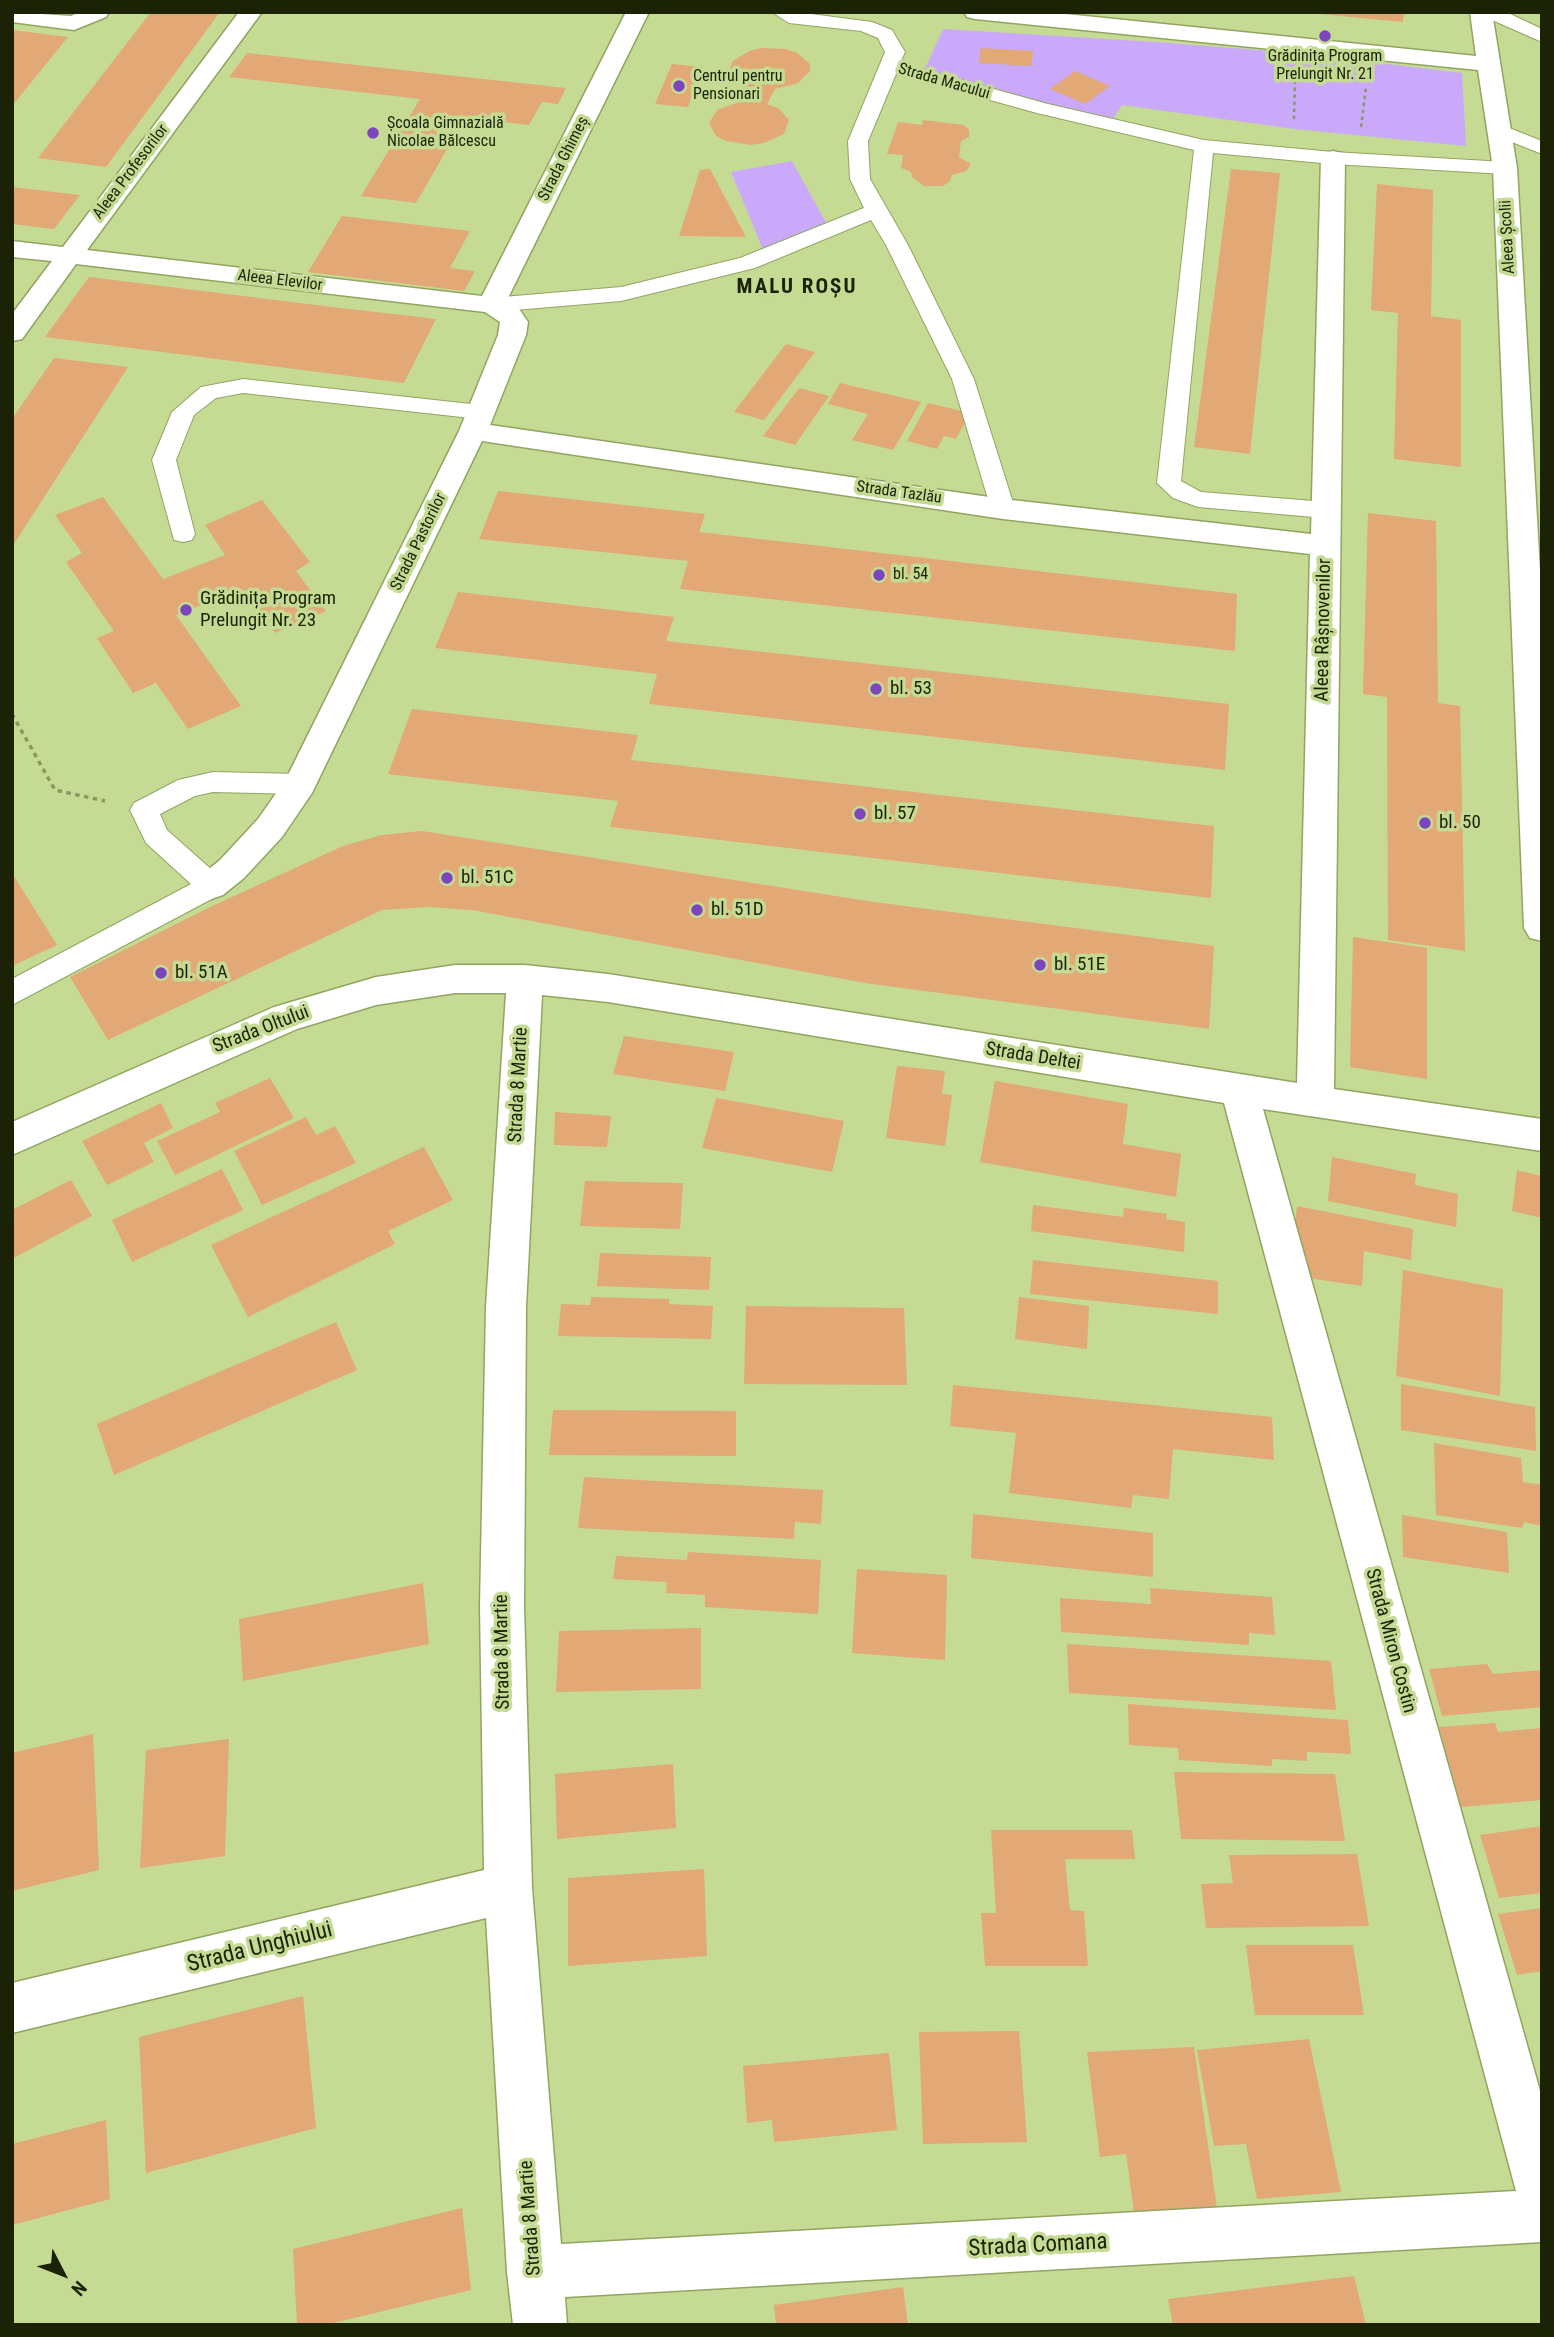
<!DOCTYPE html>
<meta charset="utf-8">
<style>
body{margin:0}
#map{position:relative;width:1554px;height:2337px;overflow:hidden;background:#c5db94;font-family:"Roboto Condensed",sans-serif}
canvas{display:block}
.frame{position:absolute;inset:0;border:14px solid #1b2206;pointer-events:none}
.north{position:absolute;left:28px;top:2239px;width:70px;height:70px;-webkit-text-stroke:5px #c5db94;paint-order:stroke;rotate:132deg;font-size:19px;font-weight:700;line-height:28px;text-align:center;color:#1b2206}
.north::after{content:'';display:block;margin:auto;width:24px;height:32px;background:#1b2206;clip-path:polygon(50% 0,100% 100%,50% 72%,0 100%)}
</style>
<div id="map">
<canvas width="1554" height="2337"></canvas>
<div class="frame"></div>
<div class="north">N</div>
</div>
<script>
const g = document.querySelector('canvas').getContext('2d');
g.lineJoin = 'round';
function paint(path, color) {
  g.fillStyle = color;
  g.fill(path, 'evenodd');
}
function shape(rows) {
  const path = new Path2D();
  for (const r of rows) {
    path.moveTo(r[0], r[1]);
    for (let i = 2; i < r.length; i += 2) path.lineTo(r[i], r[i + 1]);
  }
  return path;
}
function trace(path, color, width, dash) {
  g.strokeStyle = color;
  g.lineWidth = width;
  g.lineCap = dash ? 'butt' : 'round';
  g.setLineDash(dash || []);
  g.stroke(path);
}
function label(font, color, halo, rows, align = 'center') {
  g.font = font + ' "Roboto Condensed",sans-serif';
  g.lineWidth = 7;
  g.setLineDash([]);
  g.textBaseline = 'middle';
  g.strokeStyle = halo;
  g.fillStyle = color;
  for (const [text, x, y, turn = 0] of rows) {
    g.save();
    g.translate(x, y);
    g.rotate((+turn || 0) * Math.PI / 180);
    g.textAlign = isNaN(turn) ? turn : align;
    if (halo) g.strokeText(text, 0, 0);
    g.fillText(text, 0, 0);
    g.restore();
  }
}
const green = shape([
 [943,29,1156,42,1296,53,1462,73,1466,146,1294,129,1122,105,1111,122,924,71],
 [792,161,828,226,764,252,731,172]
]);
const building = shape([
 [151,12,220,12,106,167,38,158],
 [1320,12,1404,12,1403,22,1320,14],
 [12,30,68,37,12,106],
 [761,48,786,49,797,53,810,64,810,71,798,83,775,89,767,104,778,108,789,120,784,134,764,143,751,145,726,141,716,136,709,123,717,110,739,102,748,85,732,75,730,68,733,61,749,51],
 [981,48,1033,51,1031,66,979,63],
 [247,53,566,88,558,104,542,102,529,125,465,118,416,203,361,196,420,99,229,77],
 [672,64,703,67,688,107,655,104],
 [1075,71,1110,86,1085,104,1050,89],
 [923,120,964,125,969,130,969,137,961,141,959,157,971,164,966,171,952,175,950,181,943,186,924,186,912,177,911,172,901,168,903,155,887,154,898,122,922,125],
 [710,169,746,237,679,236,700,170],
 [1231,169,1280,173,1250,454,1194,447],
 [1377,184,1433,190,1431,316,1461,320,1461,467,1394,459,1398,313,1371,310],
 [12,187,80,195,54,229,12,224],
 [342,216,470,231,450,268,475,271,464,291,308,272],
 [89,277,324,306,436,319,404,383,45,337],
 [786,344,815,352,764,420,734,412],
 [54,358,128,367,12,547,12,419],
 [840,383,921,402,893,450,852,440,868,414,828,404],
 [799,388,829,396,795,445,763,436],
 [928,403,970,413,956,439,944,436,937,449,907,441],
 [498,491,705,514,699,532,1237,594,1235,651,680,589,688,561,479,539],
 [103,497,163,579,225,555,205,525,262,500,310,562,296,571,326,611,275,633,242,589,176,615,241,706,188,729,156,683,133,693,97,638,114,631,66,562,82,553,55,515],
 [1368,513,1436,521,1438,703,1460,706,1465,951,1388,940,1387,697,1363,694],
 [458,592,674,617,666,641,1229,704,1225,770,649,704,657,674,435,648],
 [412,709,638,735,631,760,1214,826,1211,898,610,827,618,801,388,774],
 [422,831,874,902,1214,946,1209,1029,865,983,472,910,429,907,382,910,108,1040,70,977,208,908,343,846,382,835],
 [12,873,57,945,12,966],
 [1353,937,1427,948,1427,1079,1350,1067],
 [624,1036,734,1052,725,1091,613,1074],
 [897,1066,945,1071,942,1094,952,1095,945,1146,886,1138],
 [270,1078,294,1118,175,1175,157,1141,220,1112,215,1103],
 [995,1081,1128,1104,1123,1144,1181,1154,1176,1197,980,1162],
 [716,1098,844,1121,832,1172,702,1148],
 [161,1103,173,1128,144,1143,154,1162,107,1185,82,1141],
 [555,1112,611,1116,607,1147,554,1145],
 [306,1117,316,1135,335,1126,356,1163,262,1205,234,1151],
 [424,1147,453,1200,388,1231,395,1244,248,1317,211,1245],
 [1332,1157,1416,1174,1415,1185,1458,1194,1456,1227,1328,1201],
 [222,1169,243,1210,132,1262,112,1220],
 [1517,1170,1542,1176,1542,1218,1512,1211],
 [71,1180,92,1216,12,1259,12,1219,15,1217,12,1210],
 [585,1181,683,1183,680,1229,580,1226],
 [1033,1205,1123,1217,1124,1208,1167,1214,1166,1219,1185,1222,1184,1252,1031,1231],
 [1297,1206,1413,1229,1411,1260,1364,1251,1362,1286,1301,1277,1300,1239,1294,1237],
 [600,1253,711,1257,709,1290,597,1286],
 [1033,1260,1218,1281,1218,1314,1030,1294],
 [1403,1270,1503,1289,1500,1396,1396,1376],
 [591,1297,669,1299,669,1304,713,1306,711,1339,558,1336,561,1304,590,1305],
 [1019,1297,1089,1306,1087,1349,1015,1339],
 [746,1306,904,1308,907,1385,744,1384],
 [336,1322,357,1370,114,1475,97,1424],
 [1401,1384,1535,1407,1536,1451,1401,1430],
 [953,1385,1272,1417,1274,1460,1173,1449,1169,1499,1133,1495,1131,1508,1009,1493,1016,1433,950,1426],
 [553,1410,736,1411,736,1456,549,1455],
 [1434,1443,1521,1458,1523,1482,1542,1485,1542,1526,1524,1522,1522,1528,1436,1515],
 [584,1477,823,1490,821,1524,795,1522,794,1539,578,1528],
 [973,1514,1153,1533,1153,1577,971,1558],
 [1402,1515,1507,1532,1509,1573,1403,1557],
 [688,1552,821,1560,818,1614,705,1607,705,1595,666,1593,667,1582,613,1579,616,1556,687,1560],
 [857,1569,947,1575,945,1660,852,1653],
 [423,1583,429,1644,243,1681,239,1619],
 [1150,1588,1272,1597,1275,1635,1249,1633,1249,1645,1061,1632,1060,1598,1151,1604],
 [701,1628,701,1689,556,1692,559,1631],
 [1067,1644,1331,1661,1336,1710,1069,1693],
 [1487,1664,1493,1674,1542,1670,1542,1707,1442,1716,1429,1669],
 [1128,1704,1348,1720,1351,1754,1307,1752,1307,1761,1272,1759,1272,1766,1179,1760,1178,1748,1129,1745],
 [1495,1723,1498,1732,1542,1728,1542,1800,1461,1807,1439,1727],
 [93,1734,99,1870,12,1891,12,1753],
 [229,1739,225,1856,140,1868,146,1750],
 [673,1764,676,1828,557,1839,555,1774],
 [1174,1772,1335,1774,1345,1841,1181,1839],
 [1542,1826,1542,1893,1499,1898,1480,1835],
 [991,1830,1132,1830,1135,1859,1065,1859,1070,1910,1084,1911,1088,1966,985,1966,981,1913,996,1913],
 [1357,1854,1369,1926,1206,1928,1201,1884,1233,1883,1229,1855],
 [704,1869,707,1956,568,1966,568,1878],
 [1542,1908,1542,1971,1517,1975,1498,1914],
 [1246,1945,1353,1945,1364,2015,1255,2015],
 [303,1996,316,2128,146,2173,139,2037],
 [1019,2031,1027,2142,923,2144,919,2032],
 [1309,2039,1341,2192,1257,2199,1246,2144,1214,2146,1197,2050],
 [1194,2047,1220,2229,1155,2232,1152,2210,1134,2212,1126,2154,1100,2157,1087,2052],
 [889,2053,897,2130,774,2142,772,2120,747,2123,743,2066],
 [106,2120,110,2199,12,2225,12,2144],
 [462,2208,471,2290,325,2325,297,2325,293,2249],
 [1354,2276,1366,2325,1173,2325,1168,2299],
 [903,2287,908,2325,776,2325,774,2305]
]);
const pathFar1 = shape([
 [1294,119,1295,79],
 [1361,127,1366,87]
]);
const path = shape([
 [12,714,55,790,105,801]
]);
const service = shape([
 [772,12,796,12,872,22,892,30,905,52,900,63,1048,104,1204,140,1333,152,1505,162,1512,164,1515,168,1512,172,1505,174,1333,164,1213,153,1181,481,1201,492,1326,502,1335,504,1338,510,1335,516,1326,518,1198,507,1173,498,1157,483,1194,150,1037,113,896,74,868,141,870,179,908,245,974,379,1015,509,1012,515,1003,517,994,515,991,509,952,379,886,245,871,220,755,268,621,301,491,312,483,310,480,305,483,300,491,298,621,287,740,258,864,208,850,179,848,141,885,52,878,38,861,31,789,23,772,12],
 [1481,12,1506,12,1542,29,1542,42,1483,16,1481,12],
 [1499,124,1542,141,1542,154,1492,134,1489,130,1492,126,1499,124],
 [243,379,480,405,488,407,492,412,488,417,480,419,243,393,216,398,194,415,176,460,195,534,192,540,183,542,174,540,152,460,172,412,201,387,243,379],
 [213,772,300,774,310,777,314,784,310,791,300,794,213,792,195,796,160,814,167,830,221,878,225,886,221,894,12,1005,12,979,191,884,146,843,130,810,134,803,178,780,213,772]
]);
const minor = shape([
 [12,12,71,16,79,12,109,12,106,17,74,30,12,22,12,12],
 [239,12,262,12,87,250,482,296,626,12,649,12,506,302,517,306,528,322,526,335,490,425,1003,499,1311,534,1321,158,1324,153,1333,151,1342,153,1345,158,1334,1089,1542,1119,1542,1151,1263,1109,1542,2098,1542,2242,565,2297,567,2325,513,2325,507,2272,486,1918,12,2033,12,1983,484,1870,480,1606,486,1307,506,993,455,993,376,1005,297,1029,12,1155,12,1122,274,1007,376,977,455,965,525,965,608,974,1297,1083,1310,554,1003,519,482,441,312,793,282,837,244,878,223,895,211,899,199,895,194,886,199,877,220,860,258,819,286,779,459,431,498,335,500,322,485,312,76,264,22,339,12,341,12,314,52,261,12,257,12,241,63,247,239,12],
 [542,995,608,1002,1224,1103,1516,2191,561,2244,532,1888,524,1606,526,1307,542,995],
 [964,12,1046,12,1476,56,1470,12,1492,12,1517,168,1542,606,1542,941,1530,938,1524,928,1493,168,1478,70,975,19,967,17,964,12]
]);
const markers = [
 [1325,36,7,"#7d45bc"],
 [679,86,7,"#7d45bc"],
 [373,133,7,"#7d45bc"],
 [879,575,7,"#7d45bc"],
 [186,610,7,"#7d45bc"],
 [876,689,7,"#7d45bc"],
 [860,814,7,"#7d45bc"],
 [1425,823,7,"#7d45bc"],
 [447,878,7,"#7d45bc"],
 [697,910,7,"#7d45bc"],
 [1040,965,7,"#7d45bc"],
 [161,973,7,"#7d45bc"]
];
const farPoinames = [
 ["Grădinița Program",1325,57,"center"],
 ["Prelungit Nr. 21",1325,75,"center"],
 ["Centrul pentru",693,77],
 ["Pensionari",693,95],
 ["Școala Gimnazială",387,124],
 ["Nicolae Bălcescu",387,142],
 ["bl. 54",893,575]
];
const farStreetnames = [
 ["Strada Macului",944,82,16],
 ["Strada Ghimeș",564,159,-63],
 ["Aleea Profesorilor",131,172,-53],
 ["Aleea Școlii",1508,237,-93],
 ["Aleea Elevilor",280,281,7],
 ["Strada Tazlău",899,493,8],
 ["Strada Pastorilor",419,542,-64]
];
const poiNames = [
 ["Grădinița Program",200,599],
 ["Prelungit Nr. 23",200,621],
 ["bl. 53",890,689],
 ["bl. 57",874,814],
 ["bl. 50",1439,823],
 ["bl. 51C",461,878],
 ["bl. 51D",711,910],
 ["bl. 51E",1054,965],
 ["bl. 51A",175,973]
];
const streetNames = [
 ["Aleea Râșnovenilor",1324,630,-89],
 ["Strada Oltului",261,1030,-21],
 ["Strada Deltei",1033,1057,9],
 ["Strada 8 Martie",519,1085,-87],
 ["Strada Miron Costin",1390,1641,75],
 ["Strada 8 Martie",503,1652,-91],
 ["Strada 8 Martie",531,2218,-94]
];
const farDistrictnames = [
 ["MALU ROȘU",797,288]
];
const nearStreetnames = [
 ["Strada Unghiului",260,1948,-14],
 ["Strada Comana",1038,2246,-3]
];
paint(green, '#caa9fa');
paint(building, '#e2a875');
trace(service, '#91a561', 2);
trace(minor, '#91a561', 3);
trace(pathFar1, '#889861', 2.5, [3.5, 3.5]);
trace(path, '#889861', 3.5, [4.5, 4.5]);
paint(service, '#fff');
paint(minor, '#fff');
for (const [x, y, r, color] of markers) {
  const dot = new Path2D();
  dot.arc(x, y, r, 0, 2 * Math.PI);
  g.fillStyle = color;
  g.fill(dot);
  trace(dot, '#c5db94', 2.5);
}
label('16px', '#1b2206', '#c5db94', farPoinames, 'left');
label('16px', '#1b2206', '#c5db94', farStreetnames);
label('19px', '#1b2206', '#c5db94', poiNames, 'left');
label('19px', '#1b2206', '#c5db94', streetNames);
g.letterSpacing = '2px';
label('bold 21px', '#1b2206', '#c5db94', farDistrictnames);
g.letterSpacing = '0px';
label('23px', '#1b2206', '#c5db94', nearStreetnames);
</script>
